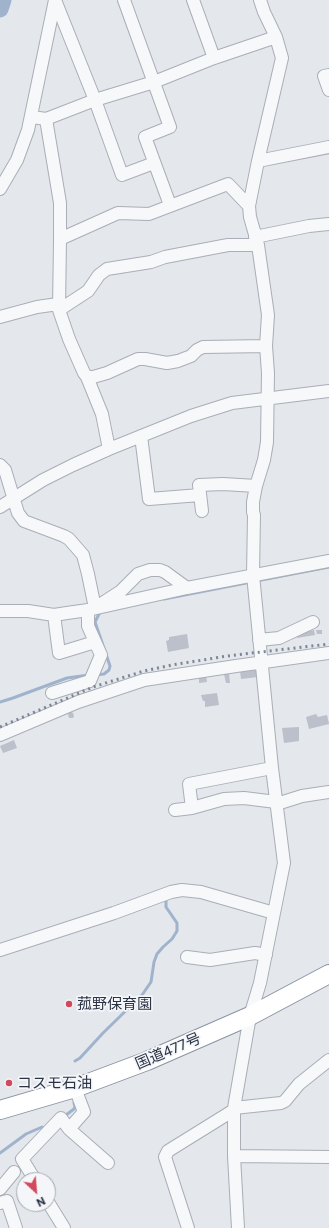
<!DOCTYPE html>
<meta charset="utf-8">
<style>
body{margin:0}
#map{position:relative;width:329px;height:1228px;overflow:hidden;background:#e4e7ec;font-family:Commissioner,sans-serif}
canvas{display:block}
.north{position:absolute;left:16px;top:1172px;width:40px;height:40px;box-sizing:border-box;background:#f4f6f9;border:1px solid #a4a8b1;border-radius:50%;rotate:154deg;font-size:11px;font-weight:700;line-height:16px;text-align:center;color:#2b3445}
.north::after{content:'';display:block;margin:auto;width:14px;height:18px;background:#d1495b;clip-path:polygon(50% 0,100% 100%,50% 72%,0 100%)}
</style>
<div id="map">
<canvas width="329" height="1228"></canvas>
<div class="north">N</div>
</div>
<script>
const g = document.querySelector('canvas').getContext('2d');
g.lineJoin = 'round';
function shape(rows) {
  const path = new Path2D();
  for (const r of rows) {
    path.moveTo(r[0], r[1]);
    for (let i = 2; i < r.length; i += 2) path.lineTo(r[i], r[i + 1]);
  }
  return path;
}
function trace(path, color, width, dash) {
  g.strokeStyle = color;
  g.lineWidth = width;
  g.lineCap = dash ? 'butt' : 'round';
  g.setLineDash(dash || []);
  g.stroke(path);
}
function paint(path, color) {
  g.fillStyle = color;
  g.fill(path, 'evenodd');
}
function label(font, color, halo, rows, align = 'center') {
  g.font = font + ' Commissioner,"Noto Sans JP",sans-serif';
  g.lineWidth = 3.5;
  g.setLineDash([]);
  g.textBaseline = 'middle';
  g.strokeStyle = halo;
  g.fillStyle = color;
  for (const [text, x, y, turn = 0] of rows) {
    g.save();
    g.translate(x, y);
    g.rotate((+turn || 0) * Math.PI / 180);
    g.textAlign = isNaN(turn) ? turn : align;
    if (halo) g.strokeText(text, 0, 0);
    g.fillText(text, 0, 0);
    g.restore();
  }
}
const stream = shape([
 [256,581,329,567],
 [164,599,251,582],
 [96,675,104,674,109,670,110,666,95,622,100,612],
 [0,702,13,698,67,678,89,675],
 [75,1061,80,1058,103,1033,142,995,151,982,154,962,157,954,163,947,172,939,177,931,177,923,166,907,166,901],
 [66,1115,74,1109,75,1107,74,1103],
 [0,1153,26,1134,42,1127]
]);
const river = shape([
 [0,9,3,0]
]);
const building = shape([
 [314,630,315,635,297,638,296,633],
 [316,630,322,630,322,634,317,634],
 [187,634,189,648,168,652,166,641,169,640,169,637],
 [257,669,258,677,241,679,240,671],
 [229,673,230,683,226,683,224,674],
 [206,675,207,682,199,683,199,676],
 [217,693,219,705,205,707,205,701,203,701,201,695],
 [70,711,73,713,74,716,73,718,69,718,68,714],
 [316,714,318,717,327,715,329,724,309,729,306,717],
 [299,727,299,741,284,743,282,728],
 [14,740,17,748,3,753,0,746]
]);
const minor = shape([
 [55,0,95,100,122,175,154,163],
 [124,0,170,127,145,137,170,205],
 [193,0,214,58],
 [329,75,324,76,329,90],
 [32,117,46,119,95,100,154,82,214,58,276,37],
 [46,119,60,203,60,239],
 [258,161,329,147],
 [0,189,17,160,28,130,55,0],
 [249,206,228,184,149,214,118,213,60,239,59,310,69,339,84,373,87,377,93,377,107,373,138,359,145,359,167,363,178,361,191,356,197,350,203,347,266,346],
 [255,237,309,226,329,224],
 [59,310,88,291,99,275,107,269,151,262,165,257,228,245,258,245],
 [0,317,37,307,58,304],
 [87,377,102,414,109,449],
 [141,436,149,499,200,495],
 [0,465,5,470,18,513,24,521,64,536,69,539,83,555,88,574,95,608],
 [0,507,43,480,73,465,109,449,191,416,232,403,329,391],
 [202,511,199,485,223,484,256,486],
 [101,604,121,591,138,574,150,570,160,570,165,572,187,588],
 [0,611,28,611,54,615,67,613,88,610,187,588,329,561],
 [54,615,59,653,95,642],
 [259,640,279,638,313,622],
 [52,693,90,681,101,655,88,626,88,610],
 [0,735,78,702,144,680,236,666,329,653],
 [192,808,189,784,272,768],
 [175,810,192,808,224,799,244,798,276,802,283,802,302,796,329,792],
 [0,950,114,913,171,892,182,890,201,892,274,913],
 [187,957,210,960,255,953,266,955],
 [234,1108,281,1103,285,1101,299,1084,329,1060],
 [69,1129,84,1112,75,1088],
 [234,1156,329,1157],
 [35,1180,22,1159,61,1118,69,1129,108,1163],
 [0,1189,14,1172],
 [48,1202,64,1228],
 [0,1203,7,1201,16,1228],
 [188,1228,165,1157,168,1151,234,1110],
 [238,1228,234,1156,234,1108,250,1016,260,983,284,863,272,768,253,575,254,515,253,512,253,502,256,486,264,460,267,442,268,373,266,346,268,315,258,245,250,217,249,206,258,161,282,58,276,37,264,12,260,0]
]);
const highway = shape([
 [0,1110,75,1088,147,1061,250,1016,329,974]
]);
const rail = shape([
 [0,727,93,687,144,671,172,665,227,656,329,644]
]);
const markers = [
 [69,1004,4,"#d1495b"],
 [9,1083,4,"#d1495b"]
];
const poiNames = [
 ["菰野保育園",77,1004],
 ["コスモ石油",17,1083]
];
const streetNames = [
 ["国道477号",168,1051,-23]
];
trace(stream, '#9fb4cc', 3);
trace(river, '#9fb4cc', 17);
paint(building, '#bbc0ca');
trace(minor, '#a9aeb7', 14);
trace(highway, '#8b94a3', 20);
trace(minor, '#f7f8fa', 12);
trace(highway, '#fff', 18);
trace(rail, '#7d8696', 3, [2, 4]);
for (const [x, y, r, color] of markers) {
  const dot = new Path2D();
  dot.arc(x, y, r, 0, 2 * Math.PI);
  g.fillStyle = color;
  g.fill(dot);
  trace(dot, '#f4f6f9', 1.5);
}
label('15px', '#2b3445', '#f4f6f9', poiNames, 'left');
label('15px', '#2b3445', '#f4f6f9', streetNames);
</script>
